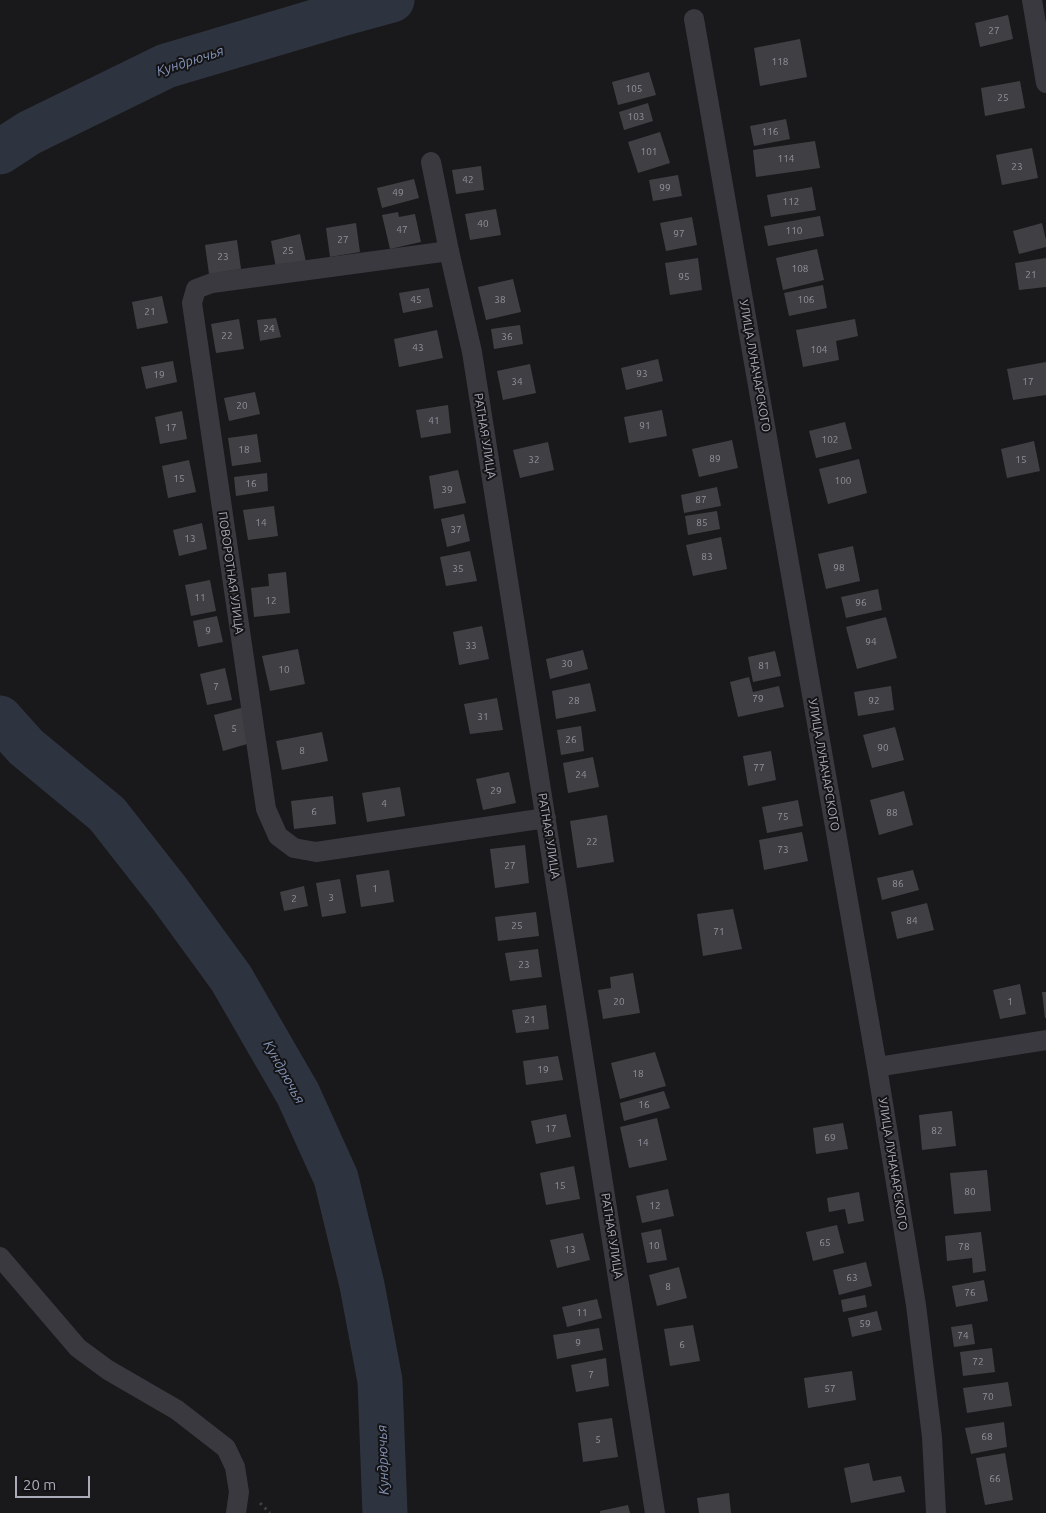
<!DOCTYPE html>
<meta charset="utf-8">
<style>
body{margin:0}
#map{position:relative;width:1046px;height:1513px;overflow:hidden;background:#19181a;font-family:Ubuntu,sans-serif}
canvas{display:block}
.scale{position:absolute;left:15px;top:1476px;width:75px;height:22px;box-sizing:border-box;border:2px solid #abacba;border-top:0;padding-left:6px;font-size:15px;line-height:18px;white-space:nowrap;color:#abacba;-webkit-text-stroke:4px #141315;paint-order:stroke}
</style>
<div id="map">
<canvas width="1046" height="1513"></canvas>
<div class="scale">20 m</div>
</div>
<script>
const g = document.querySelector('canvas').getContext('2d');
g.lineJoin = 'round';
function shape(rows) {
  const path = new Path2D();
  for (const r of rows) {
    path.moveTo(r[0], r[1]);
    for (let i = 2; i < r.length; i += 2) path.lineTo(r[i], r[i + 1]);
  }
  return path;
}
function trace(path, color, width, dash) {
  g.strokeStyle = color;
  g.lineWidth = width;
  g.lineCap = dash ? 'butt' : 'round';
  g.setLineDash(dash || []);
  g.stroke(path);
}
function paint(path, color) {
  g.fillStyle = color;
  g.fill(path, 'evenodd');
}
function label(font, color, halo, rows, align = 'center') {
  g.font = font + ' Ubuntu,sans-serif';
  g.lineWidth = 4;
  g.setLineDash([]);
  g.textBaseline = 'middle';
  g.strokeStyle = halo;
  g.fillStyle = color;
  for (const [text, x, y, turn = 0] of rows) {
    g.save();
    g.translate(x, y);
    g.rotate((+turn || 0) * Math.PI / 180);
    g.textAlign = isNaN(turn) ? turn : align;
    if (halo) g.strokeText(text, 0, 0);
    g.fillText(text, 0, 0);
    g.restore();
  }
}
const river = shape([
 [0,152,29,133,166,66,348,12,392,0],
 [0,718,26,747,107,814,169,893,231,978,298,1094,336,1178,362,1285,380,1381,385,1513]
]);
const building = shape([
 [1008,15,1013,39,980,47,975,23],
 [800,39,807,77,760,86,754,48],
 [649,72,656,95,618,105,612,82],
 [1020,81,1025,108,985,116,981,88],
 [648,103,653,121,624,130,619,112],
 [786,119,790,139,754,146,750,126],
 [660,132,670,163,638,173,628,142],
 [815,141,820,168,756,177,753,150],
 [1032,148,1038,178,1002,185,996,155],
 [481,166,484,190,456,194,452,170],
 [678,175,682,196,653,201,649,180],
 [414,179,419,198,382,208,377,188],
 [812,187,816,210,771,217,767,195],
 [496,209,501,235,470,240,465,214],
 [398,212,399,217,415,214,421,242,390,249,382,215],
 [820,216,824,236,768,246,764,226],
 [692,217,697,245,666,251,660,223],
 [356,223,360,252,330,257,326,228],
 [1042,223,1046,240,1046,247,1019,254,1013,231],
 [300,234,306,262,276,268,271,241],
 [237,240,241,269,209,274,205,245],
 [817,249,824,280,783,290,776,258],
 [698,258,702,290,670,295,665,263],
 [1046,258,1046,287,1019,290,1015,263],
 [513,279,521,312,486,320,478,287],
 [823,285,827,308,789,316,784,293],
 [429,288,433,307,403,313,399,293],
 [162,296,168,323,137,329,132,302],
 [276,318,281,337,260,341,257,320],
 [239,319,244,349,216,353,211,324],
 [855,319,858,336,836,341,839,360,803,367,796,330],
 [520,325,523,344,494,349,491,329],
 [437,330,443,358,399,367,394,339],
 [658,359,663,381,626,390,621,368],
 [173,361,177,382,146,389,141,367],
 [1046,362,1046,395,1013,400,1007,369],
 [530,364,536,393,503,400,497,371],
 [255,392,260,414,229,421,224,398],
 [448,405,451,433,421,438,416,410],
 [662,410,667,436,629,443,624,417],
 [182,411,187,439,160,444,155,417],
 [845,422,852,449,816,458,809,431],
 [257,434,261,462,232,466,228,438],
 [732,440,738,468,699,477,692,449],
 [1034,441,1040,471,1007,478,1001,449],
 [548,442,554,470,520,478,513,450],
 [859,459,867,493,828,504,819,469],
 [189,460,196,492,168,498,162,466],
 [458,470,466,503,434,509,429,476],
 [267,473,268,491,236,496,234,477],
 [717,487,721,506,684,513,681,495],
 [274,506,278,536,248,540,243,510],
 [717,511,720,529,688,535,685,516],
 [464,514,470,541,447,547,441,519],
 [202,523,207,549,179,556,173,530],
 [721,537,727,569,693,576,686,545],
 [853,546,860,581,826,589,818,554],
 [470,551,477,581,446,586,440,557],
 [286,572,290,613,254,617,251,588,269,586,268,574],
 [210,580,216,611,191,616,185,585],
 [878,589,882,610,846,618,841,597],
 [217,616,223,642,198,647,193,621],
 [886,617,897,658,857,669,846,627],
 [482,626,489,659,459,665,453,632],
 [298,649,305,684,270,691,262,656],
 [583,650,588,669,550,679,546,659],
 [775,651,781,676,753,682,748,657],
 [225,668,232,700,207,705,200,674],
 [749,677,753,692,779,686,784,707,738,717,730,682],
 [590,683,596,711,556,719,552,691],
 [891,686,894,710,858,716,854,692],
 [497,698,503,730,470,734,464,704],
 [245,707,254,742,223,751,214,715],
 [581,726,584,751,561,755,557,730],
 [895,727,904,760,872,768,863,735],
 [322,732,328,761,282,770,276,741],
 [771,751,776,780,748,786,743,756],
 [593,757,599,787,568,793,563,763],
 [509,772,516,803,483,810,476,779],
 [400,787,405,816,367,822,362,793],
 [904,791,913,825,879,835,870,800],
 [333,796,336,824,294,829,291,801],
 [798,800,803,826,767,833,762,807],
 [607,815,614,862,577,868,570,821],
 [802,832,808,861,764,870,759,840],
 [525,845,529,883,495,888,490,849],
 [389,870,394,902,361,907,356,875],
 [913,870,919,890,882,900,877,878],
 [340,879,346,913,322,917,316,883],
 [304,886,308,906,284,911,280,892],
 [927,903,934,930,897,939,891,912],
 [733,909,742,949,703,956,697,914],
 [536,912,539,936,498,941,495,917],
 [538,949,542,977,510,981,505,953],
 [633,973,640,1013,603,1019,598,990,611,988,610,977],
 [1020,984,1026,1014,1000,1019,993,990],
 [1042,992,1046,992,1046,1018,1045,1018],
 [546,1005,549,1029,516,1033,512,1010],
 [655,1052,666,1086,620,1099,611,1063],
 [558,1056,563,1080,526,1085,523,1061],
 [664,1091,670,1108,624,1121,620,1103],
 [952,1111,956,1146,922,1150,919,1115],
 [566,1114,571,1137,536,1144,531,1121],
 [657,1118,667,1160,629,1168,620,1127],
 [843,1123,848,1149,816,1154,813,1128],
 [574,1166,580,1199,546,1205,540,1173],
 [987,1170,991,1211,954,1214,950,1173],
 [668,1189,674,1216,642,1223,636,1196],
 [859,1192,864,1221,848,1224,845,1209,829,1212,827,1198],
 [837,1225,844,1253,813,1261,806,1232],
 [661,1229,667,1260,647,1263,641,1233],
 [981,1232,986,1271,973,1273,972,1258,947,1261,945,1236],
 [583,1233,590,1260,557,1268,550,1240],
 [866,1262,872,1286,839,1295,833,1270],
 [679,1267,687,1298,657,1306,649,1275],
 [984,1280,988,1301,956,1307,952,1286],
 [865,1295,867,1307,843,1312,841,1300],
 [597,1299,602,1318,567,1327,562,1307],
 [877,1311,882,1330,852,1337,848,1318],
 [972,1324,975,1344,954,1347,951,1327],
 [693,1325,700,1361,670,1366,664,1329],
 [599,1328,603,1350,557,1359,553,1335],
 [992,1348,995,1372,963,1376,960,1352],
 [606,1358,609,1386,576,1392,571,1365],
 [852,1371,856,1400,808,1408,804,1378],
 [1008,1382,1012,1406,967,1413,963,1388],
 [612,1418,618,1457,583,1462,578,1423],
 [1004,1422,1007,1447,971,1454,965,1428],
 [1005,1453,1013,1500,985,1505,976,1458],
 [869,1463,873,1481,901,1476,905,1492,851,1503,844,1468],
 [729,1493,731,1513,699,1513,697,1498],
 [628,1505,630,1513,600,1513,600,1511]
]);
const path = shape([
 [260,1503,270,1513]
]);
const street = shape([
 [1032,0,1046,83],
 [694,19,877,1067,916,1305,932,1437,936,1513],
 [431,162,449,251,472,352,655,1513],
 [449,251,212,283,196,289,192,303,266,809,278,836,294,848,316,852,546,818],
 [877,1067,1046,1040],
 [0,1257,78,1348,108,1370,177,1410,226,1448,235,1467,239,1492,236,1513]
]);
const numberNames = [
 ["27",994,31],
 ["118",780,62],
 ["105",634,89],
 ["25",1003,98],
 ["103",636,117],
 ["116",770,132],
 ["101",649,152],
 ["114",786,159],
 ["23",1017,167],
 ["42",468,180],
 ["99",665,188],
 ["49",398,193],
 ["112",791,202],
 ["40",483,224],
 ["47",402,230],
 ["110",794,231],
 ["97",679,234],
 ["27",343,240],
 ["25",288,251],
 ["23",223,257],
 ["108",800,269],
 ["21",1031,275],
 ["95",684,277],
 ["45",416,300],
 ["38",500,300],
 ["106",806,300],
 ["21",150,312],
 ["24",269,329],
 ["22",227,336],
 ["36",507,337],
 ["43",418,348],
 ["104",819,350],
 ["93",642,374],
 ["19",159,375],
 ["34",517,382],
 ["17",1028,382],
 ["20",242,406],
 ["41",434,421],
 ["91",645,426],
 ["17",171,428],
 ["102",830,440],
 ["18",244,450],
 ["89",715,459],
 ["32",534,460],
 ["15",1021,460],
 ["15",179,479],
 ["100",843,481],
 ["16",251,484],
 ["39",447,490],
 ["87",701,500],
 ["14",261,523],
 ["85",702,523],
 ["37",456,530],
 ["13",190,539],
 ["83",707,557],
 ["98",839,568],
 ["35",458,569],
 ["11",200,598],
 ["12",271,601],
 ["96",861,603],
 ["9",208,631],
 ["94",871,642],
 ["33",471,646],
 ["30",567,664],
 ["81",764,666],
 ["10",284,670],
 ["7",216,687],
 ["79",758,699],
 ["28",574,701],
 ["92",874,701],
 ["31",483,717],
 ["5",234,729],
 ["26",571,740],
 ["90",883,748],
 ["8",302,751],
 ["77",759,768],
 ["24",581,775],
 ["29",496,791],
 ["4",384,804],
 ["6",314,812],
 ["88",892,813],
 ["75",783,817],
 ["22",592,842],
 ["73",783,850],
 ["27",510,866],
 ["86",898,884],
 ["1",375,889],
 ["3",331,898],
 ["2",294,899],
 ["84",912,921],
 ["25",517,926],
 ["71",719,932],
 ["23",524,965],
 ["20",619,1002],
 ["1",1010,1002],
 ["21",530,1020],
 ["19",543,1070],
 ["18",638,1074],
 ["16",644,1105],
 ["17",551,1129],
 ["82",937,1131],
 ["69",830,1138],
 ["14",643,1143],
 ["15",560,1186],
 ["80",970,1192],
 ["12",655,1206],
 ["65",825,1243],
 ["10",654,1246],
 ["78",964,1247],
 ["13",570,1250],
 ["63",852,1278],
 ["8",668,1287],
 ["76",970,1293],
 ["11",582,1313],
 ["59",865,1324],
 ["74",963,1336],
 ["9",578,1343],
 ["6",682,1345],
 ["72",978,1362],
 ["7",591,1375],
 ["57",830,1389],
 ["70",988,1397],
 ["68",987,1437],
 ["5",598,1440],
 ["66",995,1479]
];
const streetNames = [
 ["УЛИЦА ЛУНАЧАРСКОГО",755,366,80],
 ["РАТНАЯ УЛИЦА",485,436,81],
 ["ПОВОРОТНАЯ УЛИЦА",231,573,82],
 ["УЛИЦА ЛУНАЧАРСКОГО",824,765,80],
 ["РАТНАЯ УЛИЦА",549,836,81],
 ["УЛИЦА ЛУНАЧАРСКОГО",893,1164,81],
 ["РАТНАЯ УЛИЦА",612,1236,81]
];
const waterNames = [
 ["Кундрючья",190,61,-18],
 ["Кундрючья",284,1072,61],
 ["Кундрючья",383,1460,-92]
];
trace(river, '#2e343f', 45);
paint(building, '#404044');
trace(path, '#3f4046', 3, [2.5, 4]);
trace(street, '#3a393f', 20);
label('10px', '#90919c', null, numberNames);
label('12px', '#abacba', '#141315', streetNames);
label('italic 14px', '#8292b5', '#141315', waterNames);
</script>
